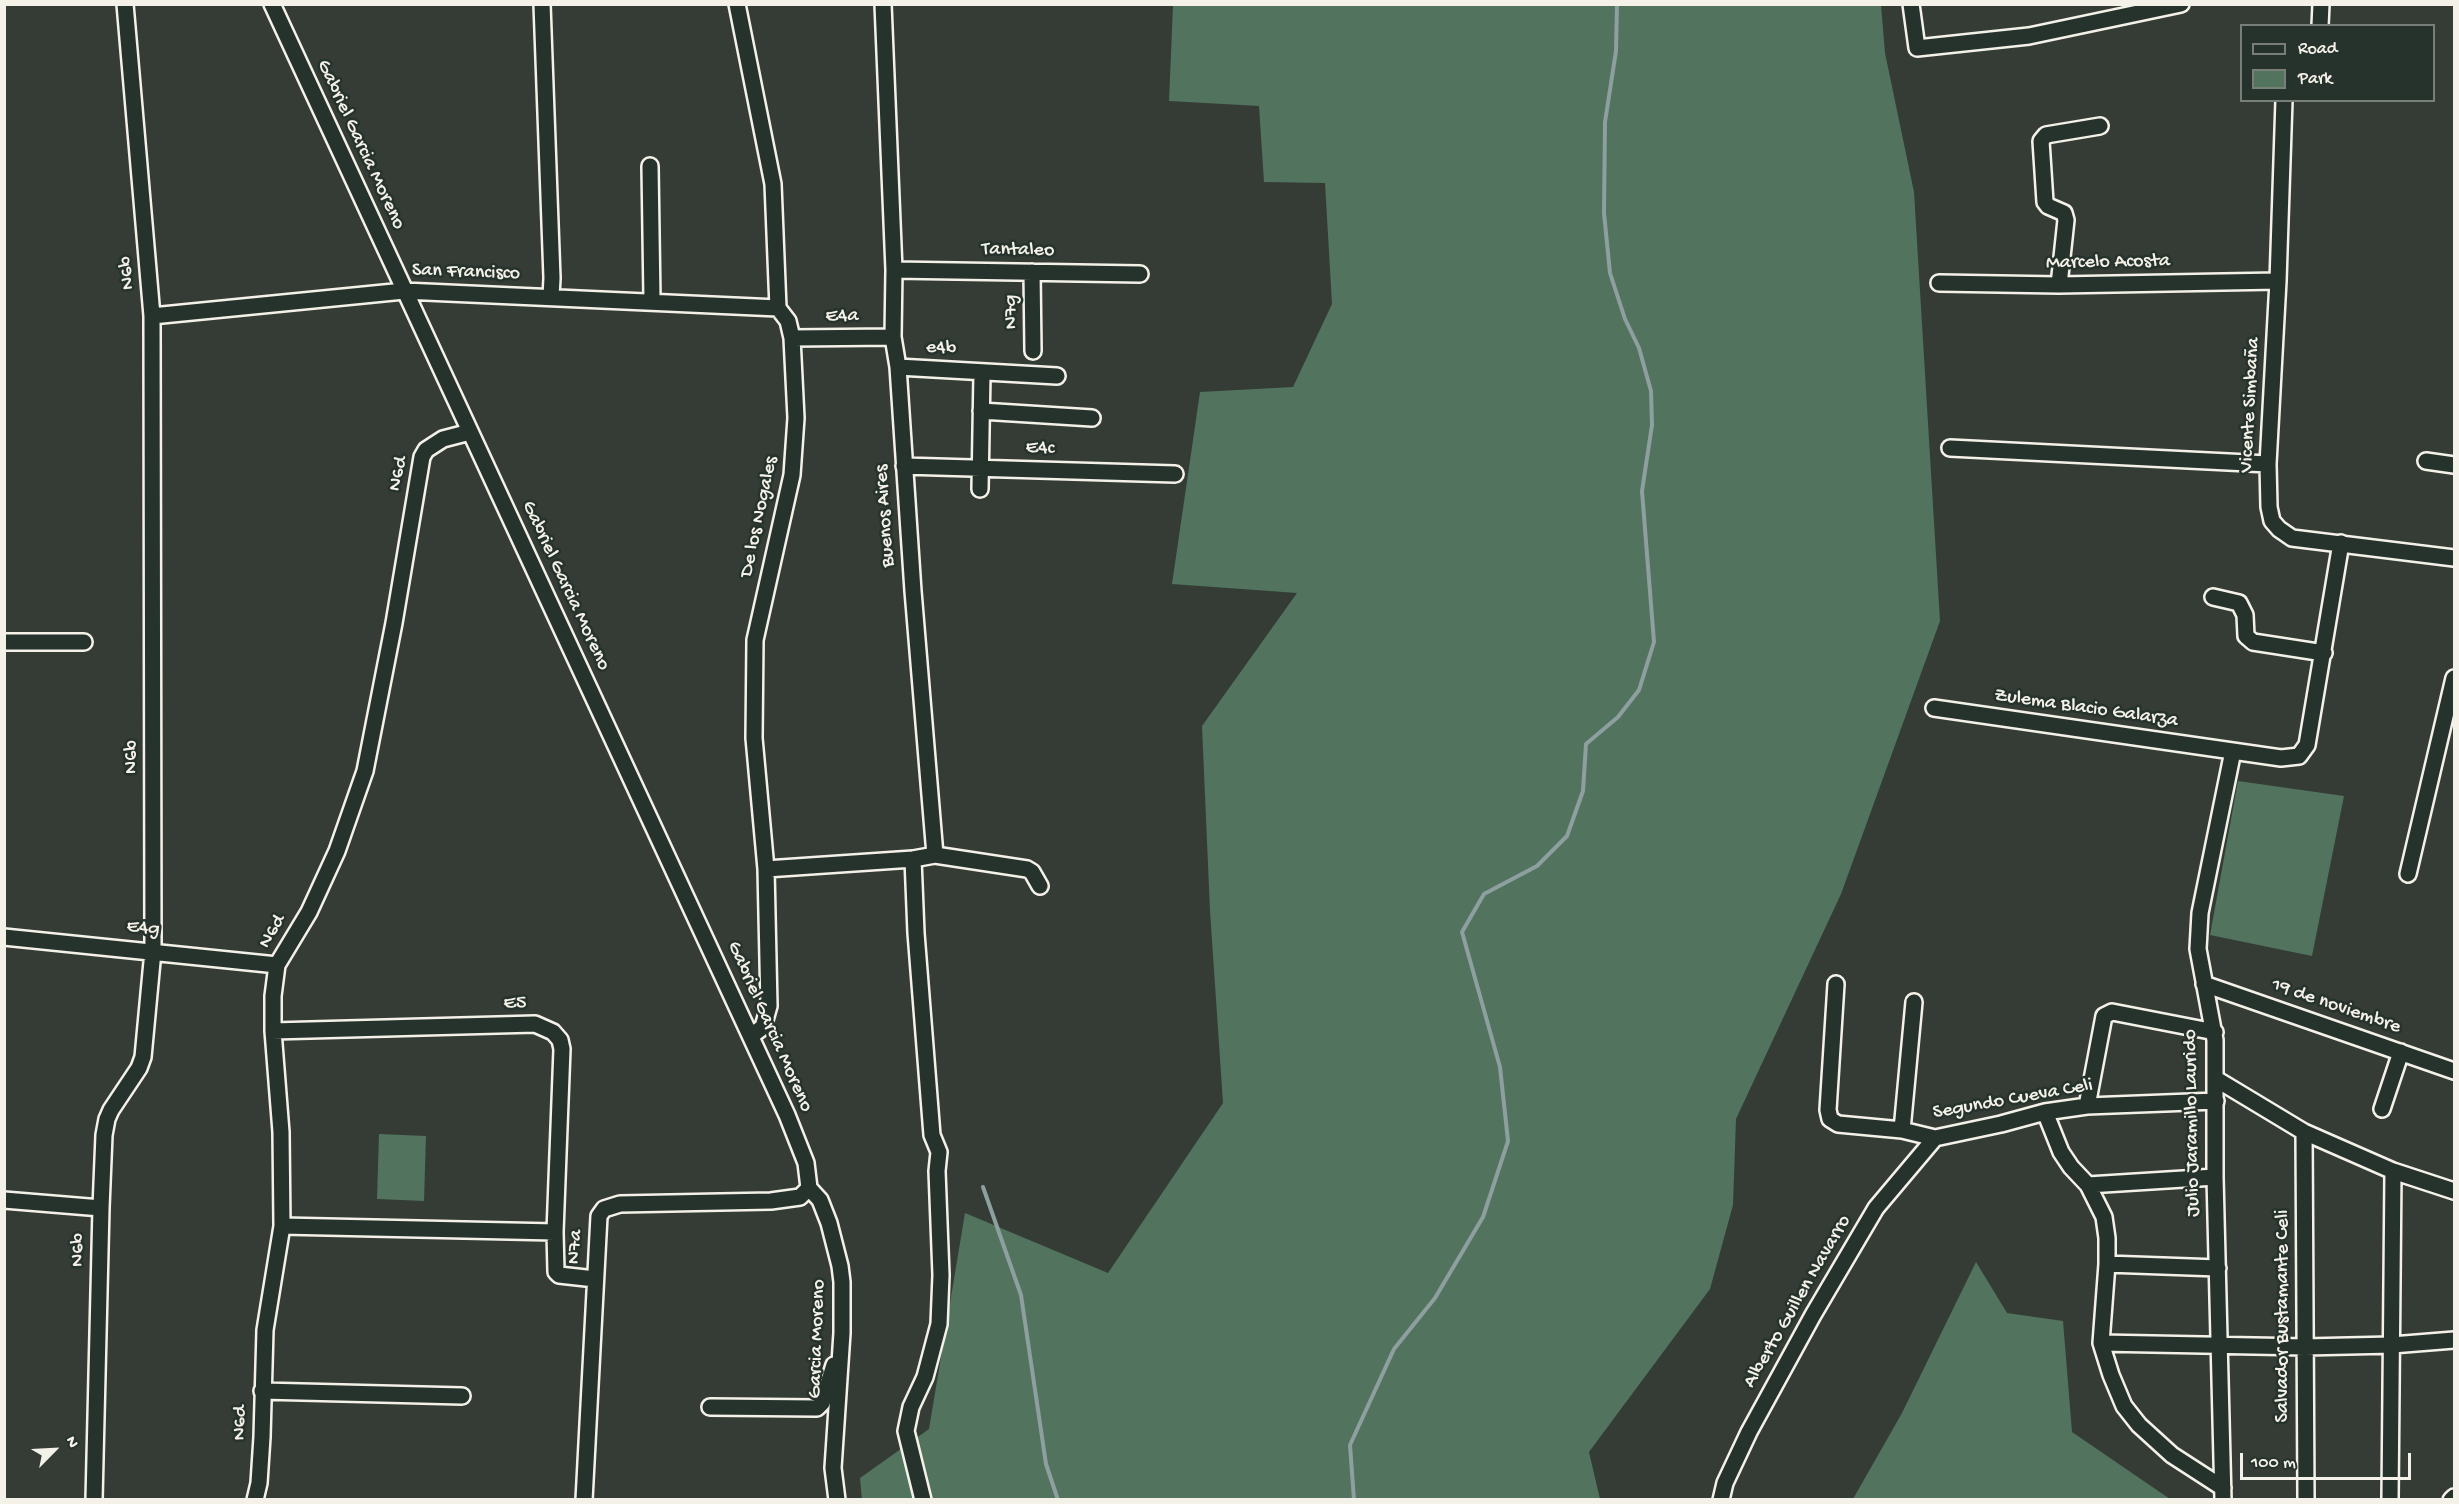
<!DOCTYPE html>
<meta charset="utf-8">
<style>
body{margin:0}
#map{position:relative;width:2459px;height:1504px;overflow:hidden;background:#343c35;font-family:"Gochi Hand",sans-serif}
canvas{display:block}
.frame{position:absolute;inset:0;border:6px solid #f4f1e8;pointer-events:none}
.legend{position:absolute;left:2240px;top:24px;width:195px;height:78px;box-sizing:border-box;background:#26332d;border:2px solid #787f78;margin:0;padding:8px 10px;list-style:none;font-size:18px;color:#f4f1e8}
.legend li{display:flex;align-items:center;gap:12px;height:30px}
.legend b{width:30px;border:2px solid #787f78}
.north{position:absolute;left:24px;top:1420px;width:60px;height:60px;-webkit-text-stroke:4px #26332d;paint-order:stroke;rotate:66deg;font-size:16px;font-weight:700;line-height:24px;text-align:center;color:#f4f1e8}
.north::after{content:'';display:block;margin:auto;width:21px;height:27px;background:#f4f1e8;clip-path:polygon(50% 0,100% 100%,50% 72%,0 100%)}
.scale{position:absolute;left:2240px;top:1453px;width:171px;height:27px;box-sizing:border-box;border:3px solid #f4f1e8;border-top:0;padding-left:8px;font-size:18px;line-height:21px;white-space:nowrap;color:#f4f1e8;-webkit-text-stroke:4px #26332d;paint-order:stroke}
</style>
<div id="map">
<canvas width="2459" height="1504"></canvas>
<div class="frame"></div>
<ul class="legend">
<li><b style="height:8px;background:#26332d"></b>Road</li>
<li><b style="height:16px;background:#52735e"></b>Park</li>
</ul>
<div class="north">N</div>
<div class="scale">100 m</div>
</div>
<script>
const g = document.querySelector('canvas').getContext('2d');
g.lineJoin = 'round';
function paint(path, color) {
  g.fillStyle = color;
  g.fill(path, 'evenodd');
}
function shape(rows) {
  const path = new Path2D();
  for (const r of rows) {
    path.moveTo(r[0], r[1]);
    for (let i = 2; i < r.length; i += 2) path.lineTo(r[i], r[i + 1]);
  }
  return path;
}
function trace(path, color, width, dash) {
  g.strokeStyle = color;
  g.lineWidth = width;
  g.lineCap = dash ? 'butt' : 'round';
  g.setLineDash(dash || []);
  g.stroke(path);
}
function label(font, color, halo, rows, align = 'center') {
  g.font = font + ' "Gochi Hand",sans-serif';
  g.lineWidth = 5;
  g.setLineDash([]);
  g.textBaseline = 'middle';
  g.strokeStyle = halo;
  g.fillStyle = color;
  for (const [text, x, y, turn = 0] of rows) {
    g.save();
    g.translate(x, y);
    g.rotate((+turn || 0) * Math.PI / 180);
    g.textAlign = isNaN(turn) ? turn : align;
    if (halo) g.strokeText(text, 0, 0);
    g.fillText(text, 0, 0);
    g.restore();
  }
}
const green = shape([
 [1173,5,1881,5,1885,53,1914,192,1940,621,1841,894,1736,1119,1733,1205,1710,1289,1589,1452,1600,1499,862,1500,860,1478,929,1429,965,1213,1108,1273,1223,1103,1210,911,1202,726,1297,593,1172,584,1200,392,1293,387,1332,304,1325,183,1264,182,1259,106,1169,101],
 [2238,781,2344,796,2312,956,2210,935],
 [379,1134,426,1136,424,1201,377,1199],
 [1976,1262,2007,1313,2063,1321,2072,1432,2170,1499,1853,1499,1902,1413]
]);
const stream = shape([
 [983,1187,1021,1295,1046,1464,1058,1500],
 [1354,1500,1350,1445,1394,1349,1435,1298,1483,1217,1508,1141,1500,1067,1462,932,1484,894,1537,866,1567,836,1583,791,1586,744,1618,717,1639,690,1654,642,1642,491,1652,425,1651,391,1639,348,1625,319,1610,273,1604,213,1605,122,1616,51,1617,4]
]);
const minor = shape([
 [272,4,787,1115,806,1163,809,1188],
 [542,4,552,278,551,297],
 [737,4,773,184,778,308,788,321,792,338,796,418,792,475,755,640,754,738,766,869,769,1006,763,1027,751,1036],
 [1911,4,1917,48,2029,36,2181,4],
 [2320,26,2321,4],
 [2284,100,2278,281,2268,464,2269,507,2272,521,2279,529,2292,538,2454,558],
 [650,166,652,300],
 [894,270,1140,274],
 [1032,272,1033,351],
 [1939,283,2059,285,2278,281],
 [2059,285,2066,220,2064,213,2048,206,2045,202,2041,141,2046,135,2100,126],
 [152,316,404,291,778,308],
 [792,338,893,337],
 [898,367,1057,376],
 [981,411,1092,418],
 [1950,448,2268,464],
 [2426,461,2454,465],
 [904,466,1175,474],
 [980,489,982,373],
 [2213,597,2239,603,2245,615,2246,636,2253,642,2324,653],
 [4,642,84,642],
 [1934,708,2281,758,2299,756,2307,745,2341,543],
 [935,855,1027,869,1032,872,1040,886],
 [913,859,916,933,932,1135,939,1152,937,1171,941,1275,939,1324,925,1377,911,1407,906,1431,923,1500],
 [766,869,913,859,935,855,913,591,898,367,893,337,894,270,883,4],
 [2408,874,2454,678],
 [4,937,277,965],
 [1836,984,1828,1110,1830,1119,1838,1124,1902,1130,1935,1138,2001,1124,2045,1112,2087,1106,2216,1101],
 [2204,984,2454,1071],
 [273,1031,535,1024,553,1032,560,1040,562,1049,555,1232],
 [2216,1079,2304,1132,2393,1171,2454,1191],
 [2087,1106,2104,1016,2112,1012,2215,1032],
 [2382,1109,2401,1052],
 [2045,1112,2061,1152,2071,1167,2088,1185,2104,1217,2107,1238,2107,1264,2101,1343,2111,1375,2124,1406,2139,1425,2172,1455,2223,1488],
 [1902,1130,1914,1002],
 [2304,1132,2306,1500],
 [2088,1185,2215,1177],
 [809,1188,820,1200,829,1223,840,1266,842,1282,842,1333,833,1468,837,1500],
 [4,1200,101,1208],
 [282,1226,555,1232,556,1272,559,1275,595,1279],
 [2107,1264,2218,1268],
 [2101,1343,2305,1347,2392,1345,2454,1340],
 [262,1391,462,1396],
 [710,1407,817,1408,822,1403,834,1365],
 [94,1500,101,1208,104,1135,107,1119,111,1110,139,1068,143,1057,153,951,152,316,125,4],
 [255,1500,259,1483,262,1437,265,1330,282,1226,281,1132,273,1031,273,996,277,965,309,912,337,851,365,771,394,623,422,457,426,450,443,439,470,432],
 [584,1500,599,1216,604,1209,620,1204,771,1201,800,1197,809,1188],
 [1721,1500,1725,1483,1749,1432,1813,1315,1876,1208,1935,1138],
 [2223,1500,2215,1177,2215,1040,2198,949,2200,913,2233,751],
 [2390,1500,2393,1171],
 [2451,1500,2454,1497]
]);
const streetNames = [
 ["Gabriel Garcia Moreno",360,145,65],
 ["Tantaleo",1018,251,1],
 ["Marcelo Acosta",2108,263,-1],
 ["N6b",128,273,-95],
 ["San Francisco",466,273,2],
 ["N7g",1012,312,-91],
 ["E4a",842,317,-1],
 ["e4b",941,349,3],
 ["Vicente Simbaña",2251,405,-87],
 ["E4c",1040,449,2],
 ["N6d",399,474,-78],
 ["Buenos Aires",886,516,-94],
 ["De los Nogales",760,517,-78],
 ["Gabriel Garcia Moreno",565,586,65],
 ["Zulema Blacio Galarza",2086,709,8],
 ["N6b",133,757,-90],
 ["E4g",143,929,5],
 ["N6d",273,932,-60],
 ["E5",515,1004,-1],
 ["19 de noviembre",2336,1007,19],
 ["Gabriel Garcia Moreno",769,1027,66],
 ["Segundo Cueva Celi",2013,1100,-10],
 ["Julio Jaramillo Laurido",2193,1123,-91],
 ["N7a",576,1247,-86],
 ["N6b",79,1250,-89],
 ["Alberto Guillen Navarro",1798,1302,-60],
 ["Salvador Bustamante Celi",2284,1316,-90],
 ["Garcia Moreno",818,1339,-88],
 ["N6d",241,1423,-89]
];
paint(green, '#52735e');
trace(stream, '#8d9f9f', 4);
trace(minor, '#f4f1e8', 20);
trace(minor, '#26332d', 15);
label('20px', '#f4f1e8', '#26332d', streetNames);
</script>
